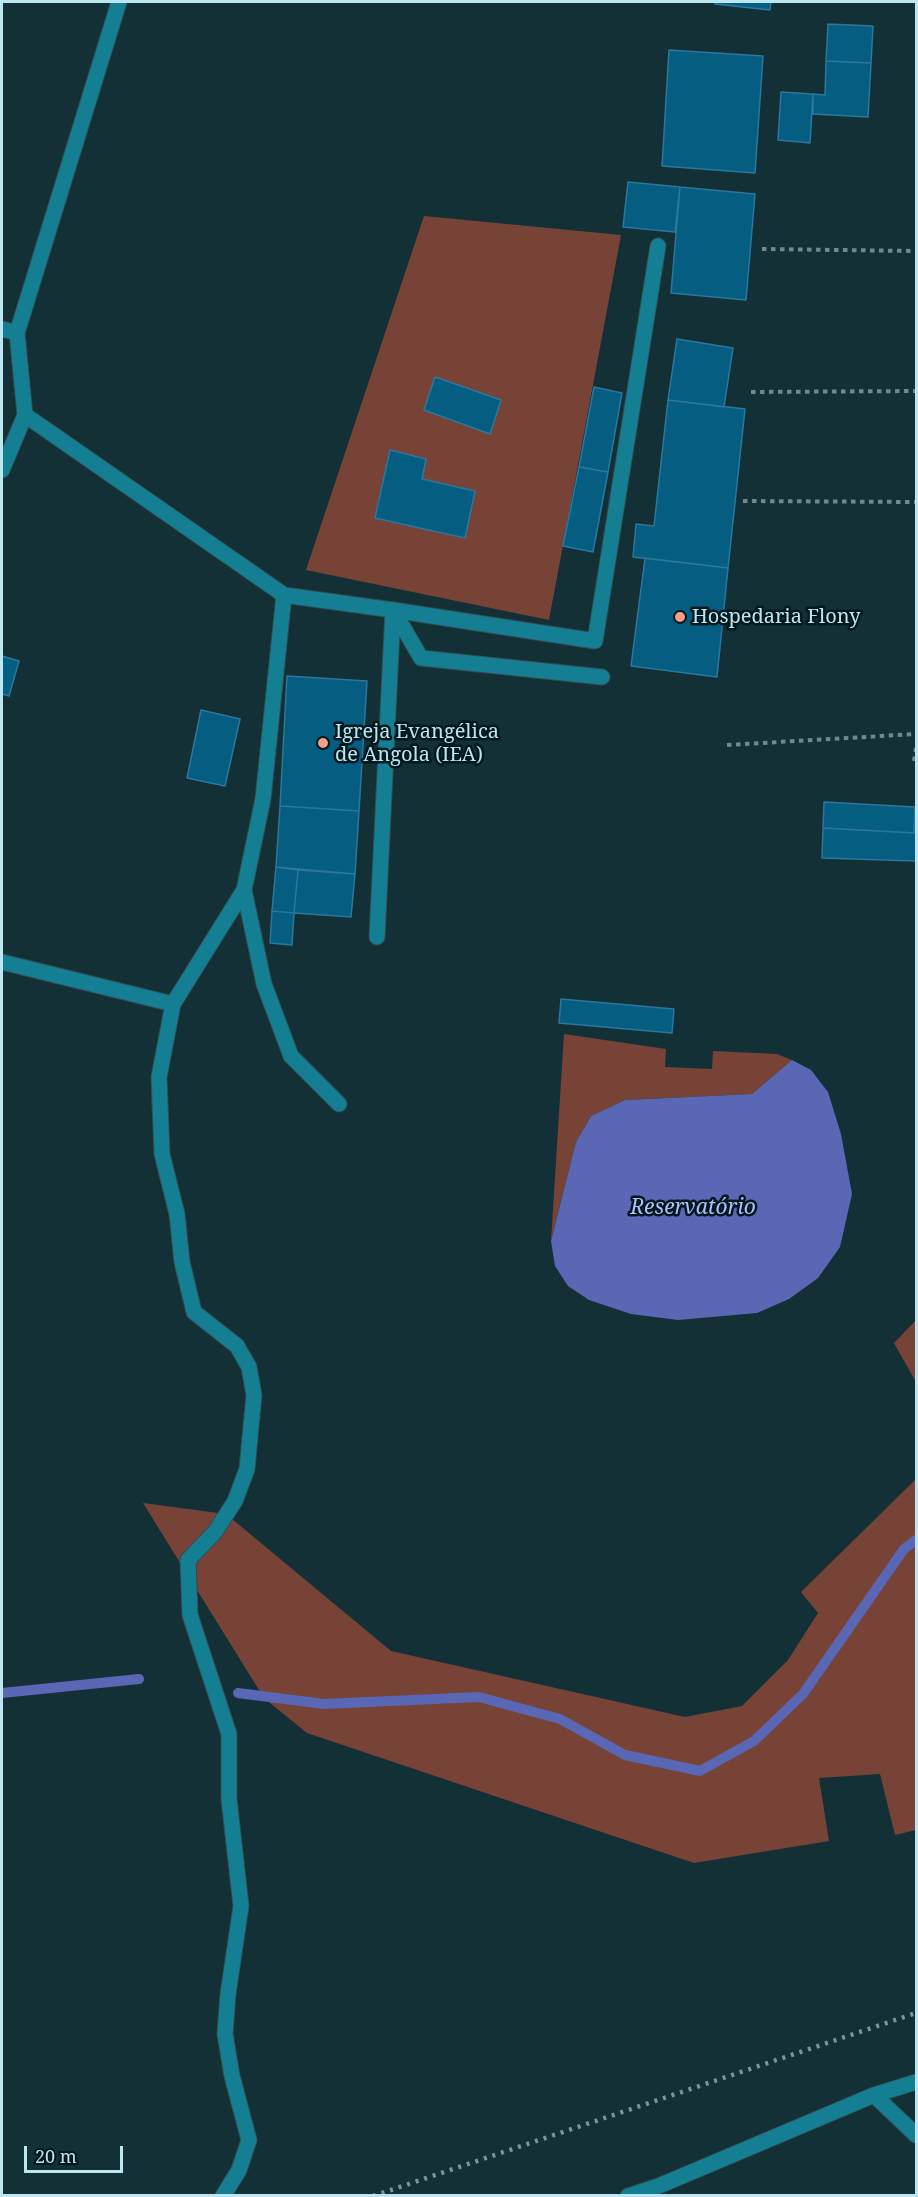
<!DOCTYPE html>
<meta charset="utf-8">
<style>
body{margin:0}
#map{position:relative;width:918px;height:2197px;overflow:hidden;background:#133037;font-family:"Noto Serif",serif}
canvas{display:block}
.frame{position:absolute;inset:0;border:3px solid #bce6f0;pointer-events:none}
.scale{position:absolute;left:24px;top:2146px;width:99px;height:27px;box-sizing:border-box;border:3px solid #bce6f0;border-top:0;padding-left:8px;font-size:18px;line-height:21px;white-space:nowrap;color:#bce6f0;-webkit-text-stroke:4px #00181e;paint-order:stroke}
</style>
<div id="map">
<canvas width="918" height="2197"></canvas>
<div class="frame"></div>
<div class="scale">20 m</div>
</div>
<script>
const g = document.querySelector('canvas').getContext('2d');
g.lineJoin = 'round';
function paint(path, color) {
  g.fillStyle = color;
  g.fill(path, 'evenodd');
}
function shape(rows) {
  const path = new Path2D();
  for (const r of rows) {
    path.moveTo(r[0], r[1]);
    for (let i = 2; i < r.length; i += 2) path.lineTo(r[i], r[i + 1]);
  }
  return path;
}
function trace(path, color, width, dash) {
  g.strokeStyle = color;
  g.lineWidth = width;
  g.lineCap = dash ? 'butt' : 'round';
  g.setLineDash(dash || []);
  g.stroke(path);
}
function label(font, color, halo, rows, align = 'center') {
  g.font = font + ' "Noto Serif",serif';
  g.lineWidth = 5;
  g.setLineDash([]);
  g.textBaseline = 'middle';
  g.strokeStyle = halo;
  g.fillStyle = color;
  for (const [text, x, y, turn = 0] of rows) {
    g.save();
    g.translate(x, y);
    g.rotate((+turn || 0) * Math.PI / 180);
    g.textAlign = isNaN(turn) ? turn : align;
    if (halo) g.strokeText(text, 0, 0);
    g.fillText(text, 0, 0);
    g.restore();
  }
}
const green = shape([
 [424,216,621,235,549,620,306,570],
 [564,1034,666,1049,665,1067,712,1069,713,1051,777,1054,792,1060,752,1094,625,1100,591,1116,576,1142,551,1241],
 [916,1320,916,1382,894,1343],
 [916,1479,916,1830,895,1835,880,1774,819,1778,829,1841,694,1863,307,1733,264,1698,143,1503,226,1514,391,1651,685,1717,742,1706,788,1660,818,1613,801,1592]
]);
const water = shape([
 [792,1060,811,1070,828,1092,841,1134,852,1194,840,1247,818,1278,789,1299,757,1313,678,1320,631,1314,589,1300,568,1286,555,1266,551,1241,576,1142,591,1116,625,1100,752,1094]
]);
const stream = shape([
 [2,1693,139,1679],
 [238,1693,324,1704,479,1697,560,1719,625,1755,700,1771,754,1741,803,1694,904,1549,916,1540]
]);
const building = shape([
 [715,2,771,2,770,10,715,4,715,2],
 [828,24,873,26,871,63,826,61,828,24],
 [669,50,763,56,755,173,662,166,669,50],
 [826,61,871,63,868,117,813,114,813,94,825,95,826,61],
 [781,92,813,94,810,143,778,140,781,92],
 [628,182,680,187,675,232,623,227,628,182],
 [680,187,755,194,746,300,671,293,680,187],
 [677,339,733,348,724,407,668,400,677,339],
 [435,377,501,400,490,434,424,410,435,377],
 [594,387,622,393,608,472,579,467,594,387],
 [668,400,745,409,728,568,633,557,636,524,654,526,668,400],
 [390,450,426,459,422,479,475,491,465,538,375,518,390,450],
 [579,467,608,472,593,552,563,546,579,467],
 [645,558,728,568,717,677,631,666,645,558],
 [2,656,19,661,9,696,2,694,2,656],
 [287,676,367,681,359,811,280,806,287,676],
 [201,710,240,719,225,786,187,778,201,710],
 [824,802,915,807,914,833,823,828,824,802],
 [280,806,359,811,355,874,276,867,280,806],
 [823,828,916,833,916,861,822,858,823,828],
 [276,867,298,870,294,913,272,911,276,867],
 [298,870,355,874,351,917,294,913,298,870],
 [272,911,294,913,292,945,270,943,272,911],
 [561,999,674,1009,672,1033,559,1023,561,999]
]);
const path = shape([
 [762,249,916,251],
 [751,392,916,391],
 [743,501,916,502],
 [727,745,916,734],
 [914,761,916,748]
]);
const lane = shape([
 [377,937,393,610,595,641,658,246]
]);
const street = shape([
 [2,329,17,333],
 [25,415,284,595,393,610,421,658,602,677],
 [2,470,25,415,17,333,119,2],
 [244,890,264,984,291,1056,339,1104],
 [2,962,173,1004],
 [874,2095,916,2135],
 [223,2196,239,2170,249,2140,232,2076,225,2034,228,1994,241,1906,229,1799,229,1734,190,1615,188,1560,215,1532,235,1501,247,1469,254,1395,249,1367,237,1346,194,1312,182,1262,177,1214,162,1154,159,1077,173,1004,244,890,263,799,284,595],
 [628,2196,661,2185,874,2095,916,2082]
]);
const rail = shape([
 [373,2196,916,2013]
]);
const markers = [
 [680,617,6,"#f49e89"],
 [323,743,6,"#f49e89"]
];
const poiNames = [
 ["Hospedaria Flony",692,617],
 ["Igreja Evangélica",335,732],
 ["de Angola (IEA)",335,755]
];
const waterNames = [
 ["Reservatório",693,1208]
];
paint(green, '#784337');
paint(water, '#5967b5');
trace(stream, '#5967b5', 10);
paint(building, '#055d81');
trace(building, '#2c779c', 1.5);
trace(lane, '#314e55', 17);
trace(street, '#314e55', 17);
trace(path, '#688c95', 4, [4.5, 4.5]);
trace(lane, '#147f92', 15);
trace(street, '#147f92', 15);
trace(rail, '#7498a1', 4.5, [3, 6]);
for (const [x, y, r, color] of markers) {
  const dot = new Path2D();
  dot.arc(x, y, r, 0, 2 * Math.PI);
  g.fillStyle = color;
  g.fill(dot);
  trace(dot, '#00181e', 2);
}
label('20px', '#bce6f0', '#00181e', poiNames, 'left');
label('italic 21px', '#afbefd', '#00181e', waterNames);
</script>
